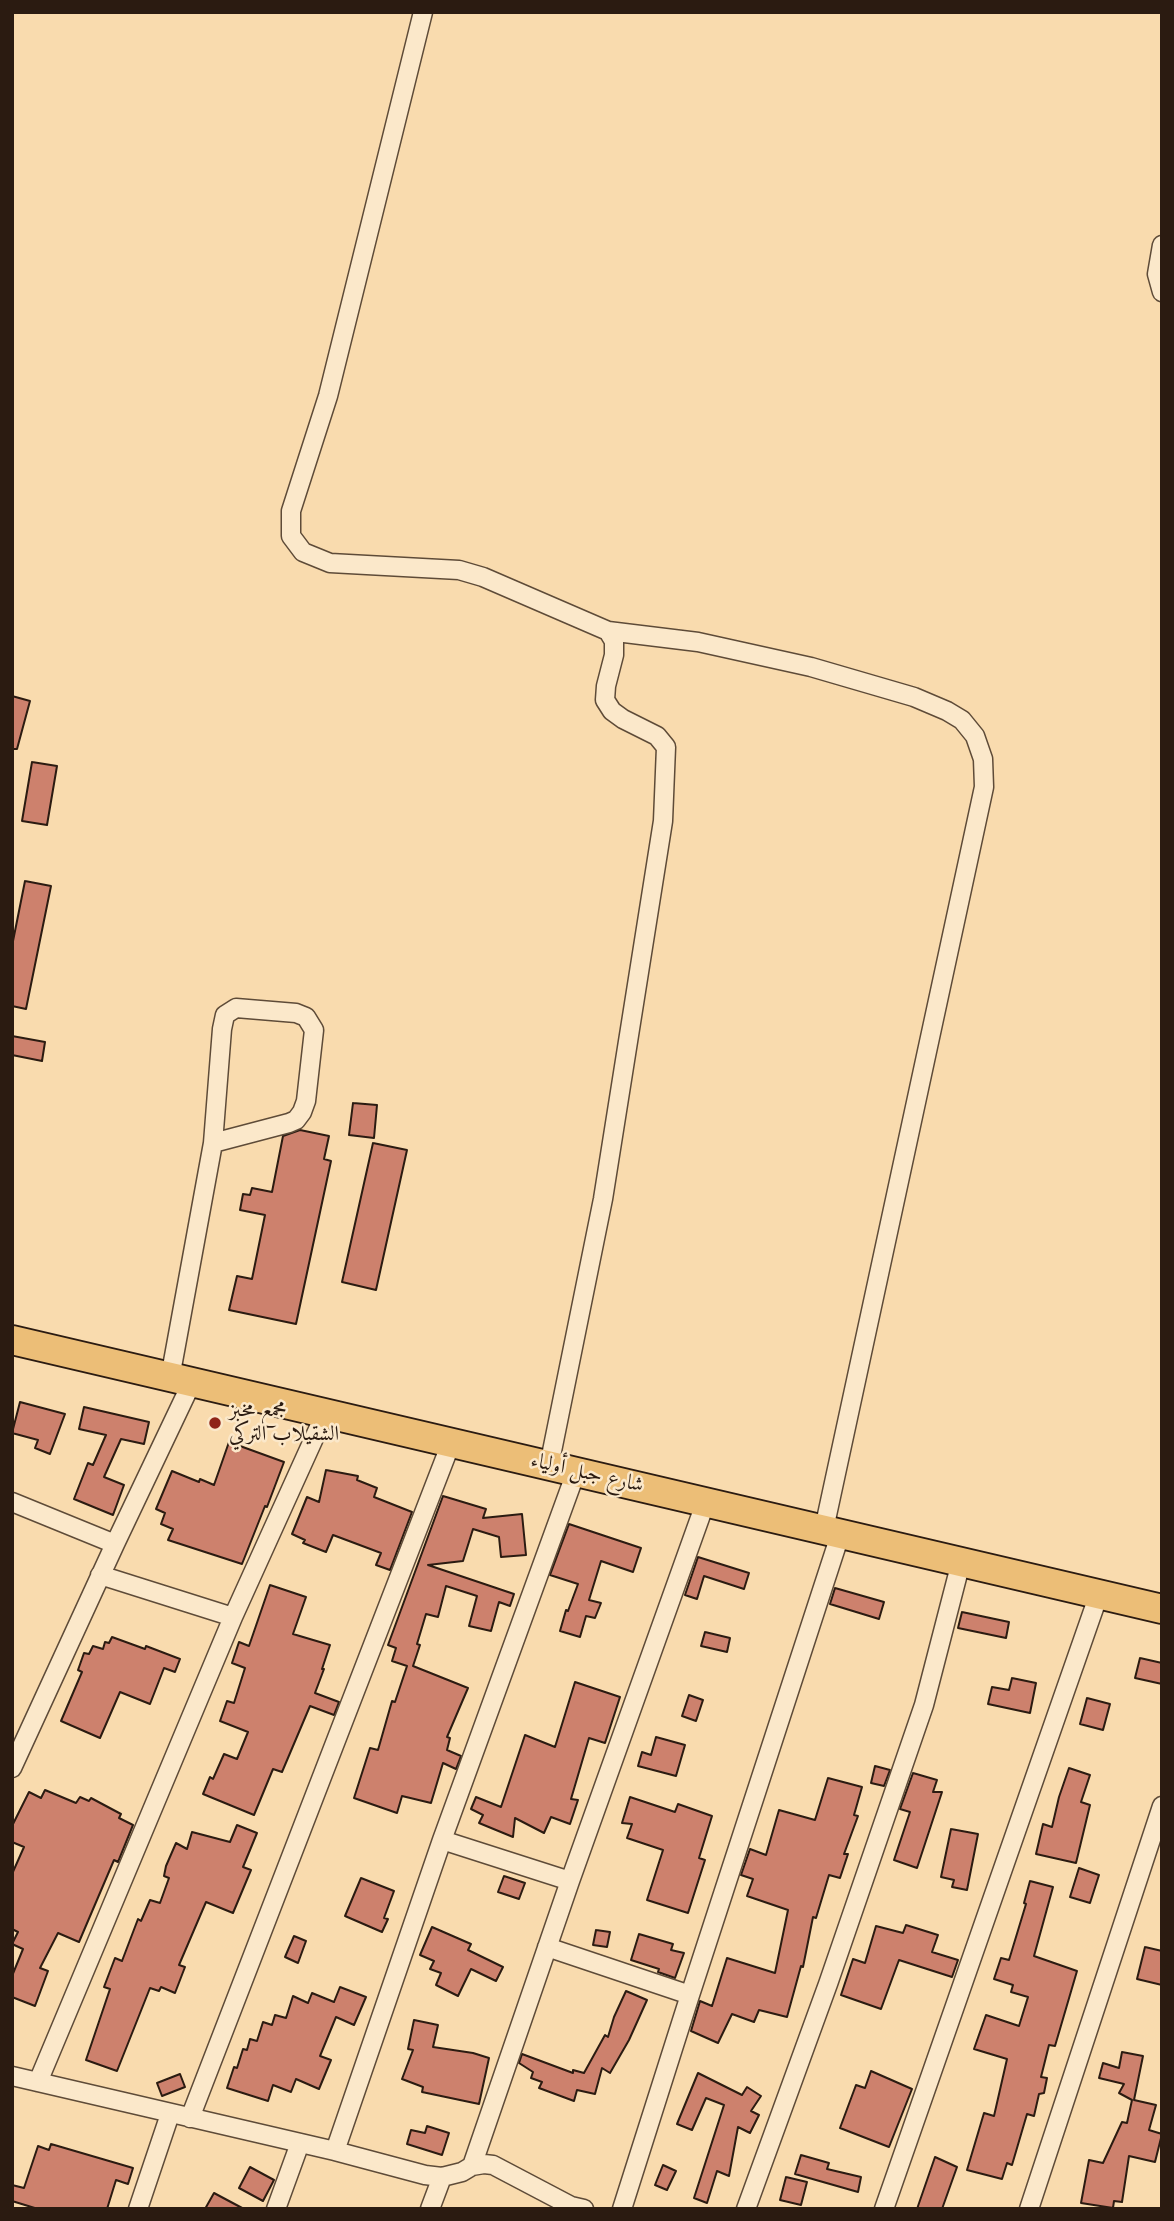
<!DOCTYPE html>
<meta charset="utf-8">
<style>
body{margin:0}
#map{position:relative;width:1174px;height:2221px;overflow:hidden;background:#f9dbae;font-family:Cardo,serif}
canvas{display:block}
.frame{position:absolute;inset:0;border:14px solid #2b1b11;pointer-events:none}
</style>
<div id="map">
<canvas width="1174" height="2221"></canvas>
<div class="frame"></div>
</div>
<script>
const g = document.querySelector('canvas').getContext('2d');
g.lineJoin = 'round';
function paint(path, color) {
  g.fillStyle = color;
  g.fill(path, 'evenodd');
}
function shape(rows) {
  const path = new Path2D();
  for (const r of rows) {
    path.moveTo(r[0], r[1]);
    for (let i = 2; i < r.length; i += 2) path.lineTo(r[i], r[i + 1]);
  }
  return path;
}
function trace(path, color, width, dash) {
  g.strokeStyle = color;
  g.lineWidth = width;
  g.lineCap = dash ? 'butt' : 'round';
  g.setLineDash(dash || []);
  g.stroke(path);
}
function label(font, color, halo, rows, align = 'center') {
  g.font = font + ' Cardo,Amiri,serif';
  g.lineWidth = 5;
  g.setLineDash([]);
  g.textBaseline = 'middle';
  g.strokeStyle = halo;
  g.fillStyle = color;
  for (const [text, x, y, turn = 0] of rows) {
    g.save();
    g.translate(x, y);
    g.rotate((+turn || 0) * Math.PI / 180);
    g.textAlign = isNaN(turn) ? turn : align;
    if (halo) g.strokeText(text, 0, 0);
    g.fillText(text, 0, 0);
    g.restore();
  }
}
const building = shape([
 [12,696,30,701,17,749,12,749,12,696],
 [32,762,57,766,47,825,22,821,32,762],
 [25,881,51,886,26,1009,12,1006,12,946,25,881],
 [12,1036,45,1042,42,1061,12,1055,12,1036],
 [353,1103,377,1105,374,1138,349,1135,353,1103],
 [300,1130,329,1136,324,1159,331,1161,296,1324,229,1310,237,1276,252,1279,265,1215,240,1210,243,1194,250,1195,252,1188,272,1192,283,1136,300,1130],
 [373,1143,407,1150,376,1290,342,1282,373,1143],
 [20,1402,65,1414,50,1454,35,1448,38,1440,12,1433,20,1402],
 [84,1407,149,1422,144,1444,121,1439,104,1477,124,1485,113,1515,74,1499,88,1463,93,1465,106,1435,79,1429,84,1407],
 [229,1442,284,1462,267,1507,265,1506,242,1564,168,1540,173,1529,161,1524,165,1513,156,1509,172,1471,199,1482,200,1479,214,1485,229,1442],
 [326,1470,358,1476,357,1480,377,1488,374,1497,412,1512,390,1570,376,1565,381,1553,333,1535,326,1552,303,1543,305,1540,292,1534,307,1497,319,1502,326,1470],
 [443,1496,486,1509,483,1518,522,1514,526,1555,501,1557,499,1537,473,1529,463,1561,428,1565,514,1594,510,1606,499,1602,491,1631,469,1626,477,1596,446,1586,438,1617,426,1614,417,1644,420,1645,413,1666,468,1688,447,1737,450,1738,447,1750,461,1756,456,1769,443,1763,431,1803,402,1796,397,1813,354,1798,370,1748,378,1750,392,1701,395,1702,407,1666,392,1661,396,1648,388,1645,443,1496],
 [569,1524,641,1548,633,1572,601,1561,589,1600,601,1603,595,1618,586,1616,580,1637,560,1631,566,1610,568,1611,578,1584,550,1575,569,1524],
 [698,1557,749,1573,744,1589,704,1576,697,1599,685,1595,698,1557],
 [270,1585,306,1597,293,1634,330,1645,322,1669,324,1669,315,1693,339,1702,334,1715,310,1706,282,1772,273,1769,254,1815,203,1794,210,1777,213,1779,224,1754,237,1759,248,1732,220,1721,227,1701,234,1703,245,1668,232,1663,239,1642,249,1646,270,1585],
 [835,1588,884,1602,879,1619,830,1604,835,1588],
 [962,1612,1009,1622,1006,1638,958,1628,962,1612],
 [705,1632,730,1638,727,1652,701,1646,705,1632],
 [112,1637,145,1649,146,1646,180,1659,175,1672,164,1668,150,1704,120,1692,100,1738,61,1721,82,1672,78,1670,84,1653,89,1654,93,1646,103,1649,105,1642,109,1643,112,1637],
 [1140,1658,1162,1663,1162,1684,1135,1678,1140,1658],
 [1012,1678,1036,1683,1030,1713,988,1704,992,1687,1009,1690,1012,1678],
 [575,1682,620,1697,605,1743,589,1738,571,1799,578,1800,570,1824,551,1817,544,1833,515,1818,513,1837,479,1823,483,1815,471,1809,476,1797,501,1807,525,1735,555,1747,575,1682],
 [689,1695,703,1700,696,1721,682,1716,689,1695],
 [1087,1698,1110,1704,1103,1730,1080,1724,1087,1698],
 [656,1737,685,1745,676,1776,638,1766,642,1752,651,1755,656,1737],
 [875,1766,890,1770,884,1786,871,1783,875,1766],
 [1069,1768,1090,1775,1081,1802,1090,1805,1076,1863,1036,1854,1043,1824,1052,1827,1059,1797,1069,1768],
 [913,1773,937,1780,933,1792,942,1792,917,1868,894,1860,910,1812,900,1809,913,1773],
 [828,1778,862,1787,854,1815,858,1816,844,1854,848,1854,840,1878,829,1875,816,1918,813,1917,803,1967,801,1966,787,2017,759,2010,754,2022,732,2014,718,2043,691,2031,700,2001,712,2006,727,1958,775,1973,788,1910,747,1896,753,1879,741,1875,750,1849,766,1855,779,1810,815,1820,828,1778],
 [45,1790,76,1803,80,1797,89,1801,91,1798,121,1814,119,1818,133,1825,118,1862,114,1860,79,1942,58,1933,40,1968,48,1971,35,2006,12,1997,12,1976,23,1949,12,1944,18,1932,12,1929,12,1874,24,1847,12,1842,12,1826,29,1792,41,1798,45,1790],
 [630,1797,675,1812,678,1804,712,1816,699,1858,705,1860,688,1913,647,1900,663,1850,627,1838,632,1824,622,1823,630,1797],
 [237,1825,257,1833,243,1867,251,1870,233,1913,206,1902,179,1965,185,1967,175,1993,161,1987,159,1991,150,1988,117,2071,86,2060,110,1989,104,1987,115,1958,122,1961,138,1919,141,1921,150,1900,160,1903,169,1878,164,1876,166,1866,176,1843,187,1849,192,1832,230,1842,237,1825],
 [951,1829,978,1834,967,1890,952,1887,954,1880,941,1877,951,1829],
 [1079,1868,1099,1875,1090,1903,1070,1897,1079,1868],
 [504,1876,525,1883,519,1899,498,1892,504,1876],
 [361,1878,394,1891,384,1918,388,1919,382,1932,345,1916,361,1878],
 [1030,1881,1053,1887,1034,1956,1077,1971,1055,2046,1049,2045,1041,2077,1047,2078,1044,2093,1039,2094,1034,2116,1027,2114,1012,2165,1007,2163,1002,2179,967,2170,984,2113,994,2116,1007,2059,974,2049,986,2015,1019,2026,1028,1997,1011,1992,1013,1985,994,1979,1001,1958,1009,1960,1026,1904,1024,1903,1030,1881],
 [906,1925,938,1935,932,1952,958,1960,952,1977,899,1960,881,2009,841,1995,853,1959,865,1963,876,1926,903,1933,906,1925],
 [432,1927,471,1944,468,1950,503,1967,496,1981,471,1969,458,1996,436,1985,441,1973,430,1969,434,1961,420,1955,432,1927],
 [596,1930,610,1932,607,1947,593,1945,596,1930],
 [639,1934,673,1944,671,1950,684,1953,675,1978,658,1972,659,1969,631,1960,639,1934],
 [294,1936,306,1941,298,1963,285,1957,294,1936],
 [1145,1947,1162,1951,1162,1985,1137,1979,1145,1947],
 [340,1987,366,1997,354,2025,336,2017,320,2056,331,2060,319,2089,296,2079,291,2092,273,2085,268,2101,227,2088,234,2067,237,2068,243,2049,247,2050,250,2039,257,2041,263,2022,272,2025,275,2015,286,2018,293,1996,308,2003,312,1993,334,2002,340,1987],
 [626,1991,647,2000,629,2040,610,2073,602,2068,595,2094,577,2090,574,2101,539,2088,542,2082,531,2078,533,2072,519,2063,522,2054,573,2073,573,2070,584,2073,605,2035,608,2037,614,2017,626,1991],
 [414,2020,438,2025,433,2047,473,2053,489,2058,479,2104,422,2092,423,2087,402,2079,413,2050,408,2049,414,2020],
 [1122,2052,1143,2056,1134,2100,1156,2105,1149,2130,1162,2134,1155,2162,1129,2156,1122,2202,1114,2201,1113,2208,1081,2203,1089,2160,1103,2163,1122,2122,1127,2123,1132,2100,1119,2093,1124,2084,1099,2078,1103,2063,1119,2068,1122,2052],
 [871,2071,912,2089,889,2147,840,2128,856,2085,865,2088,871,2071],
 [698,2073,742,2095,747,2087,761,2096,751,2111,759,2115,750,2133,738,2127,729,2176,717,2171,707,2203,694,2198,724,2105,706,2098,692,2130,677,2124,698,2073],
 [180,2074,185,2087,162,2096,157,2083,180,2074],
 [427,2126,449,2133,442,2155,407,2144,411,2130,425,2133,427,2126],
 [51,2144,133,2168,128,2184,116,2180,107,2209,38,2209,12,2201,12,2185,24,2188,38,2146,49,2150,51,2144],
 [801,2155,829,2163,827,2169,861,2177,858,2192,795,2174,801,2155],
 [935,2157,957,2167,942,2209,917,2209,935,2157],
 [663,2165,676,2171,667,2190,655,2185,663,2165],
 [250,2167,274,2180,263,2201,239,2188,250,2167],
 [786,2177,807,2182,801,2205,780,2200,786,2177],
 [214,2193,244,2209,205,2209,214,2193]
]);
const minor = shape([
 [423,12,328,396,291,511,291,536,303,552,330,563,459,570,483,577,608,631,698,642,811,667,914,697,947,711,962,720,975,736,983,759,984,787,824,1529],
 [1162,245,1157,274,1162,292],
 [170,1378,213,1143,222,1029,225,1015,236,1008,296,1013,306,1017,314,1030,306,1101,302,1112,296,1120,289,1123,213,1143],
 [549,1466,603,1199,663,821,666,747,657,736,623,719,612,711,605,700,606,686,614,655,614,641,608,631],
 [12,1502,115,1544],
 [100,1575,233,1617],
 [12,1768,115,1544,192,1382],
 [442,1840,570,1881],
 [547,1947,690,1995],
 [12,2076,335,2151,425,2175,442,2177,462,2172,472,2166,484,2164,493,2165,571,2206,584,2209],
 [38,2082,233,1617,325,1414],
 [190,2118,451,1443],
 [335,2151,442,1840,576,1472],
 [472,2166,570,1881,706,1501],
 [138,2209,170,2114],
 [276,2209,300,2143],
 [430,2209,442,2177],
 [622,2209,690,1995,841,1532],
 [746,2209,828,1984,924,1705,961,1562],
 [884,2209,1099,1594],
 [1029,2209,1162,1806]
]);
const trunk = shape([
 [12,1340,1162,1609]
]);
const markers = [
 [215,1423,7,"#8f2418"]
];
const poiNames = [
 ["مجمع مخبز",229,1411],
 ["الشقيلاب التركي",229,1435]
];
const streetNames = [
 ["شارع جبل أولياء",587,1474,13]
];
paint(building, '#cd816d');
trace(building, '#2b1b11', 2);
trace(minor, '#5e4b38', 21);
trace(trunk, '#2b1b11', 32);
trace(minor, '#fbe8ca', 18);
trace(trunk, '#ecbe77', 28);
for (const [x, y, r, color] of markers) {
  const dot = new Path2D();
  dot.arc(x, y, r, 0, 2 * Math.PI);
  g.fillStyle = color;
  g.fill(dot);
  trace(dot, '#fbe8ca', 2.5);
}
label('21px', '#2b1b11', '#fbe8ca', poiNames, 'left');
label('21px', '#2b1b11', '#fbe8ca', streetNames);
</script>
